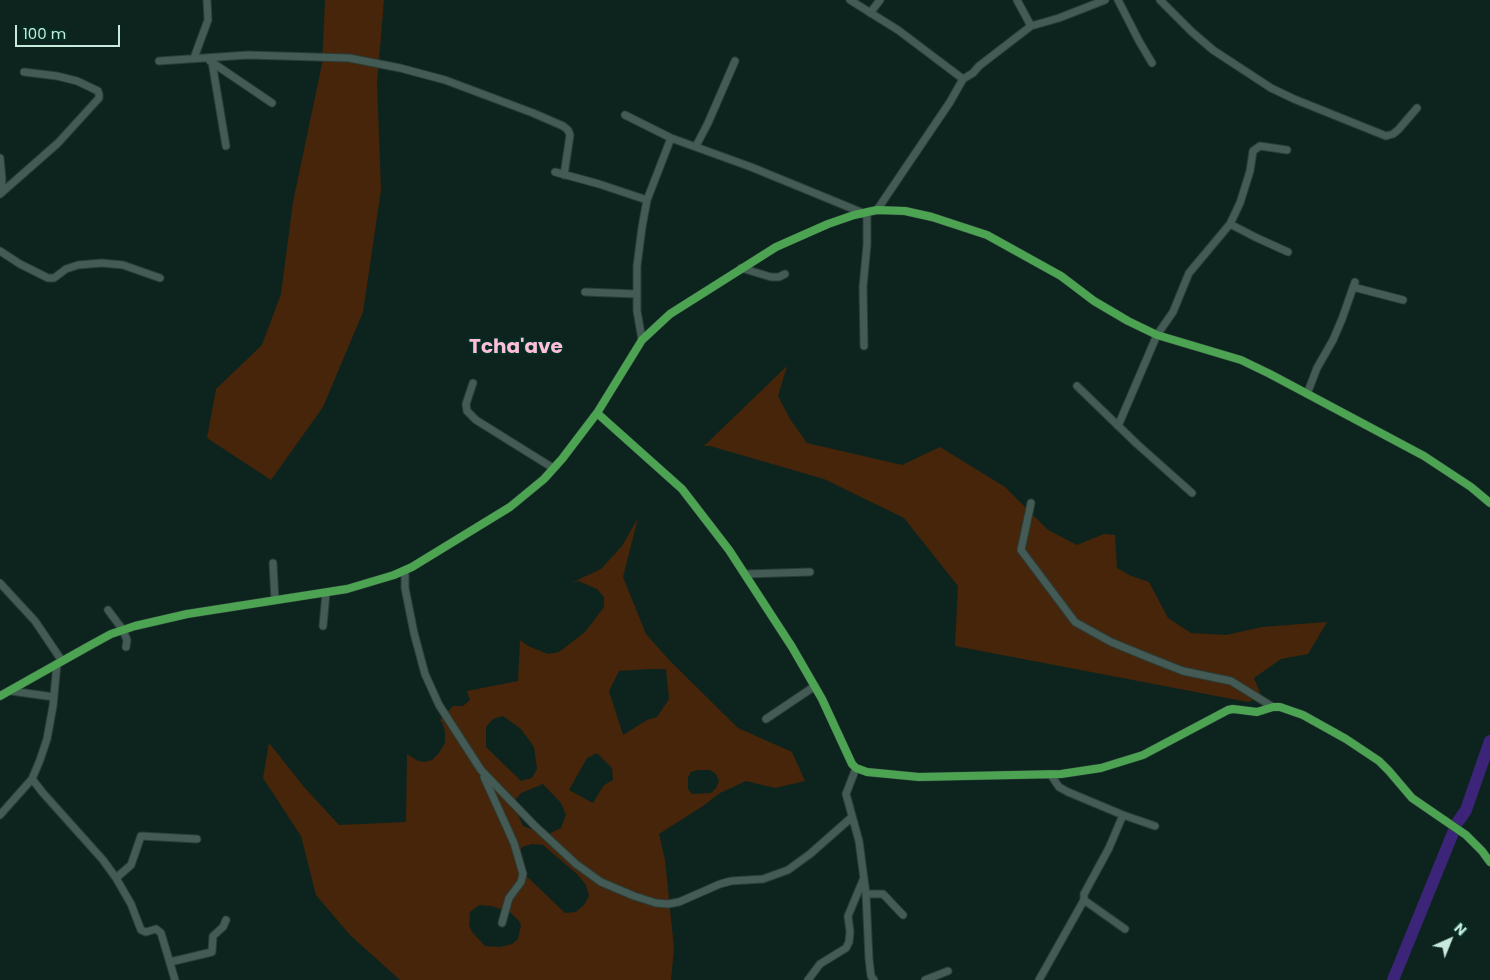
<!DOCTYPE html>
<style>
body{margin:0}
#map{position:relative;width:1490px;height:980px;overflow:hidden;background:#0d241e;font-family:Poppins,sans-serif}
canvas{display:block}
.north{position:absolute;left:1425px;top:915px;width:50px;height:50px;-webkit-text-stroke:4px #042d23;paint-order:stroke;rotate:44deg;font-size:14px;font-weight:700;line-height:20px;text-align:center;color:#c7eadd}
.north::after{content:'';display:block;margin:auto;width:18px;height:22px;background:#c7eadd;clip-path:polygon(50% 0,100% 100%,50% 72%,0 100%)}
.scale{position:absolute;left:15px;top:25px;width:105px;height:22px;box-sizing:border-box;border:2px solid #c7eadd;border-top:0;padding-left:6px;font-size:15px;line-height:18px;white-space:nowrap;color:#c7eadd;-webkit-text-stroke:4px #042d23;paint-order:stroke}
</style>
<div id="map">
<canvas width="1490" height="980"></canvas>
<div class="north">N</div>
<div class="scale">100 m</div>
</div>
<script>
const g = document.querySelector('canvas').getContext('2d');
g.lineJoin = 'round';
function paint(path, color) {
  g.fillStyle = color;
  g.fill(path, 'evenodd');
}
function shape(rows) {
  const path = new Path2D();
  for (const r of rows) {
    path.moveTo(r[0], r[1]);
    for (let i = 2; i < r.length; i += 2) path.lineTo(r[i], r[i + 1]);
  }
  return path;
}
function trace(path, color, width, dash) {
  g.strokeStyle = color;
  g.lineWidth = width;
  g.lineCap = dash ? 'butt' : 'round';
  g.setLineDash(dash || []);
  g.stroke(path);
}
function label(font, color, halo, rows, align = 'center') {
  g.font = font + ' Poppins,sans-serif';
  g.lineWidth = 4;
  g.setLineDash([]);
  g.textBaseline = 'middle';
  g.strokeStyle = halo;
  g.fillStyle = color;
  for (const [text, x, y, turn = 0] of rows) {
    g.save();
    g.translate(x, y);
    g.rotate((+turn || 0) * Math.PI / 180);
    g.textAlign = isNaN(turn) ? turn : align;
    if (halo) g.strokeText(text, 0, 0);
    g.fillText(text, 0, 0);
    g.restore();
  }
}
const green = shape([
 [325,0,384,0,377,83,381,190,363,312,323,407,271,480,207,438,216,389,262,345,281,294,293,202,322,64],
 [787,366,778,396,790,419,807,443,902,465,940,447,1005,487,1048,530,1077,545,1104,534,1115,535,1117,568,1129,575,1149,582,1168,618,1191,633,1226,635,1262,627,1327,622,1308,654,1281,659,1254,678,1262,697,1248,702,955,646,958,586,904,518,824,479,710,446,704,446],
 [638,518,623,577,646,634,670,661,738,728,792,752,805,781,775,788,746,781,720,793,703,806,659,834,665,860,674,948,671,980,400,980,350,935,316,895,301,836,263,778,269,743,304,787,339,825,406,822,407,754,418,761,425,762,432,760,439,753,445,743,445,731,442,722,440,720,453,706,463,706,470,700,467,691,518,681,520,640,528,646,548,654,559,652,585,632,604,607,604,597,597,589,578,581,571,583,601,569,622,546],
 [649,669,666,669,669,699,657,717,647,720,623,735,609,691,619,671],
 [503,716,521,729,534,747,537,769,532,778,521,781,486,747,486,727,493,719],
 [597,753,612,768,613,780,604,785,593,803,569,790,587,758],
 [697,770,710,770,716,774,719,781,716,788,711,793,692,794,688,789,688,777,691,772],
 [543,784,561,803,566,815,561,828,547,835,523,826,513,803,521,793],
 [532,844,543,845,577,874,586,885,589,896,584,905,576,912,565,913,516,866,517,856,522,847],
 [479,905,491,906,510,912,519,921,521,925,518,939,512,944,500,947,485,946,472,932,469,925,470,912]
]);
const river = shape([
 [1393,980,1457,823,1466,810,1490,741]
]);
const minor = shape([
 [850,0,898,30,963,79],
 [1017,0,1031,26],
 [1118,0,1139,41,1152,63],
 [1160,0,1192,32,1213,50,1271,88,1294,99,1386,136,1393,134,1398,130,1417,108],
 [870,13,880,0],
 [194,58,208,20,207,0],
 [159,61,248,55,349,58,400,68,445,80,533,113,563,126,568,130,570,135,564,175],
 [210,61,272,103],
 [212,62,226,146],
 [625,115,671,138,751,167,812,192,863,213,867,217,867,245,863,287,864,346],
 [696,146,708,123,735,61],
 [0,158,2,180,0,191],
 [555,172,599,184,647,200],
 [0,194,58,143,99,98,99,94,98,91,77,81,57,76,24,72],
 [877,210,950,102,963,79,973,73,979,66,1031,26,1059,18,1105,0],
 [1230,224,1255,237,1288,252],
 [0,251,20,264,48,278,54,278,66,269,78,265,102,263,123,265,160,278],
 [741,268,771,277,779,277,785,274],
 [1353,287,1403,300],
 [585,292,637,294],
 [642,340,637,311,637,266,642,227,647,200,671,138],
 [473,383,466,404,467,411,476,420,553,468],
 [1077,386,1137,444,1192,493],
 [1307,394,1317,368,1333,340,1342,319,1355,282],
 [597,413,682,489,729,550,792,647,822,699,852,764,856,768,867,772,919,777,1061,774,1101,768,1143,755,1228,710,1233,709,1257,712,1273,707,1280,707,1303,715,1346,739,1379,761,1389,771,1412,798,1466,835,1482,851,1490,862],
 [1118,426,1157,335,1173,312,1189,273,1230,224,1240,203,1250,171,1253,151,1260,146,1287,150],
 [1031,503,1021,550,1075,622,1111,642,1150,658,1183,671,1231,681,1273,707],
 [273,563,275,600],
 [405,570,405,588,414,633,425,674,439,705,481,770,534,825,576,864,601,882,634,896,656,903,668,904,679,902,720,884,731,881,763,879,788,870,810,854,852,817],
 [746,574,810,572],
 [0,583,35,621,62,661],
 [108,610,123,630,127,640,126,647],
 [323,626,326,593],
 [11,691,54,697],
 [0,696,89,646,111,634,135,626,187,614,347,589,394,575,412,567,510,507,544,479,562,459,597,413,642,340,670,314,776,247,828,224,854,215,877,210,905,211,932,217,987,235,1061,276,1094,301,1128,321,1157,335,1241,360,1270,374,1424,456,1471,487,1490,503],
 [766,719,815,686],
 [856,768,846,794,859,841,866,894,869,959,871,976,874,980],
 [1051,775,1059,787,1068,792,1123,815,1155,826],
 [484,777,514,843,523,874,521,882,509,898,502,923],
 [32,779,43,793,103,860,116,878,131,904,141,930,146,932,156,929,161,933,175,980],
 [0,815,32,779,40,760,47,739,53,706,57,664],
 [1123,815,1109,848,1084,894,1084,900,1125,929],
 [116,878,131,865,141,836,197,839],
 [866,894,883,894,903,915],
 [170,962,212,952,213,936,223,927,226,920],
 [808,980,820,964,846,948,849,942,850,932,848,916,863,880],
 [925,980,948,971],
 [1039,980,1084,900]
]);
const cycleway = shape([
 [597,413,682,489,729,550,792,647,822,699,852,764,856,768,867,772,919,777,1061,774,1101,768,1143,755,1228,710,1233,709,1257,712,1273,707,1280,707,1303,715,1346,739,1379,761,1389,771,1412,798,1466,835,1482,851,1490,862],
 [0,696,89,646,111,634,135,626,187,614,347,589,394,575,412,567,510,507,544,479,562,459,597,413,642,340,670,314,776,247,828,224,854,215,877,210,905,211,932,217,987,235,1061,276,1094,301,1128,321,1157,335,1241,360,1270,374,1424,456,1471,487,1490,503]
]);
const quarterNames = [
 ["Tcha'ave",516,348]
];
paint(green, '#46250a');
trace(river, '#3c2478', 12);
trace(minor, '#2b3d38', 9);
trace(minor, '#435b54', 7);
trace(cycleway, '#4ca352', 8);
label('bold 20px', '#fdbed9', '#042d23', quarterNames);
</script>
